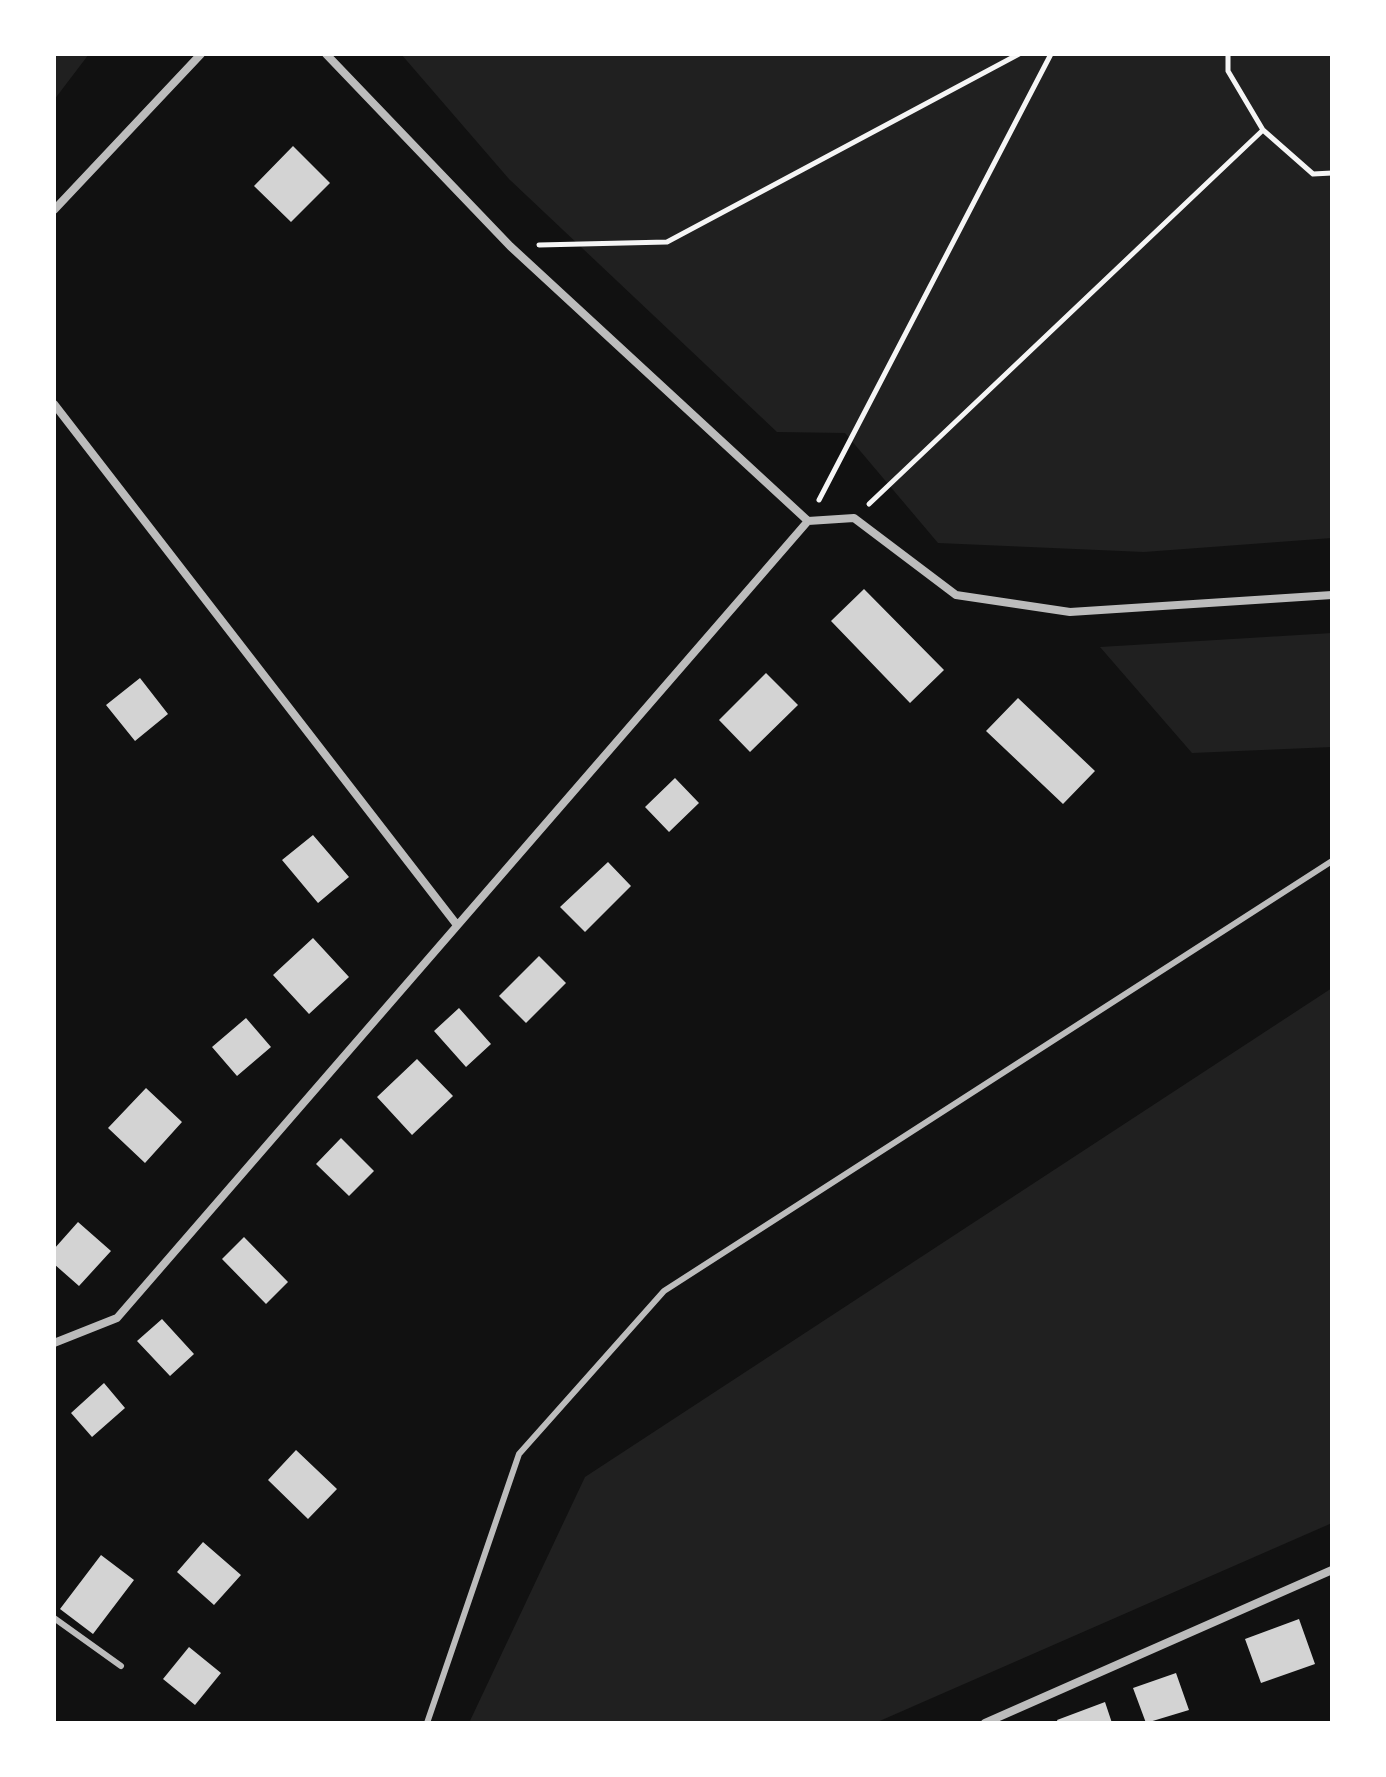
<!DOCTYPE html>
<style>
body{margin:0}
#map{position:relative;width:1386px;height:1777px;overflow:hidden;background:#111;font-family:"DM Sans",sans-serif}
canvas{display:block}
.frame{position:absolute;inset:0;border:56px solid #fff;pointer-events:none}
</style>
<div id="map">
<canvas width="1386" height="1777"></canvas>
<div class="frame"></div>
</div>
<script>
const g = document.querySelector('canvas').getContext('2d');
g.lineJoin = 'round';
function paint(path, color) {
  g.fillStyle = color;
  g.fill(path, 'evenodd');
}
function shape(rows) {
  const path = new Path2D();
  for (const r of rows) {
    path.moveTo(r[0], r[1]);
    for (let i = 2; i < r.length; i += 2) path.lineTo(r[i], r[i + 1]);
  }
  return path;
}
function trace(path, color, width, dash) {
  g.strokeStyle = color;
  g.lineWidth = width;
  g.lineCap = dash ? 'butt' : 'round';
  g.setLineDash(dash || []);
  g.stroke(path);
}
const green = shape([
 [54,54,89,54,54,100],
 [401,54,1332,54,1332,538,1144,552,938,543,845,433,777,432,509,179],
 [1332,633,1332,747,1192,753,1100,647],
 [1332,988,1332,1523,875,1723,469,1723,585,1477]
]);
const building = shape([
 [293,146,330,183,291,222,254,186],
 [864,589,944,670,910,703,831,621],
 [766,673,798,705,750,752,719,720],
 [140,678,168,714,135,741,106,705],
 [1018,698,1095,771,1063,804,986,731],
 [675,778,699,803,669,832,645,807],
 [313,835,349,877,318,903,282,860],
 [608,862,631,886,585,932,560,907],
 [313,938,349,977,309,1014,273,975],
 [539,956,566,983,526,1023,499,996],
 [459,1008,491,1044,466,1067,434,1031],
 [246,1018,271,1047,237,1076,212,1047],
 [417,1059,453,1096,412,1135,377,1097],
 [146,1088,182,1122,145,1163,108,1128],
 [341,1138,374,1171,349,1196,316,1164],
 [78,1222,111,1251,79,1286,54,1264,54,1249],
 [244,1237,288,1282,266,1304,222,1259],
 [162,1319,194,1354,170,1376,137,1341],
 [104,1383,125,1408,92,1437,71,1413],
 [296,1450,337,1489,308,1519,268,1480],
 [203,1542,241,1575,214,1605,177,1572],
 [101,1555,134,1580,93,1634,60,1609],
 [1299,1619,1315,1664,1261,1683,1245,1639],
 [189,1647,221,1673,195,1705,163,1679],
 [1176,1673,1189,1710,1146,1723,1133,1688],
 [1105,1702,1112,1723,1058,1723,1057,1720]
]);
const path = shape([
 [1228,54,1228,71,1263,130,1313,174,1332,173],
 [539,245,667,242,1019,54],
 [819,500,1051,54],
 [869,504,1263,130]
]);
const service = shape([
 [54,1618,121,1666],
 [427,1723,519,1454,664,1291,1332,861]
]);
const minor = shape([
 [326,54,510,246,808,521,854,518,956,595,1070,612,1332,595],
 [54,210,201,54],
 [54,404,457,925],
 [54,1343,117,1318,808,521],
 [985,1723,1332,1570]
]);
paint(green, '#202020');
paint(building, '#d3d3d3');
trace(path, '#f5f5f5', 5);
trace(service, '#bcbcbc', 6);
trace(minor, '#bcbcbc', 8);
</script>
